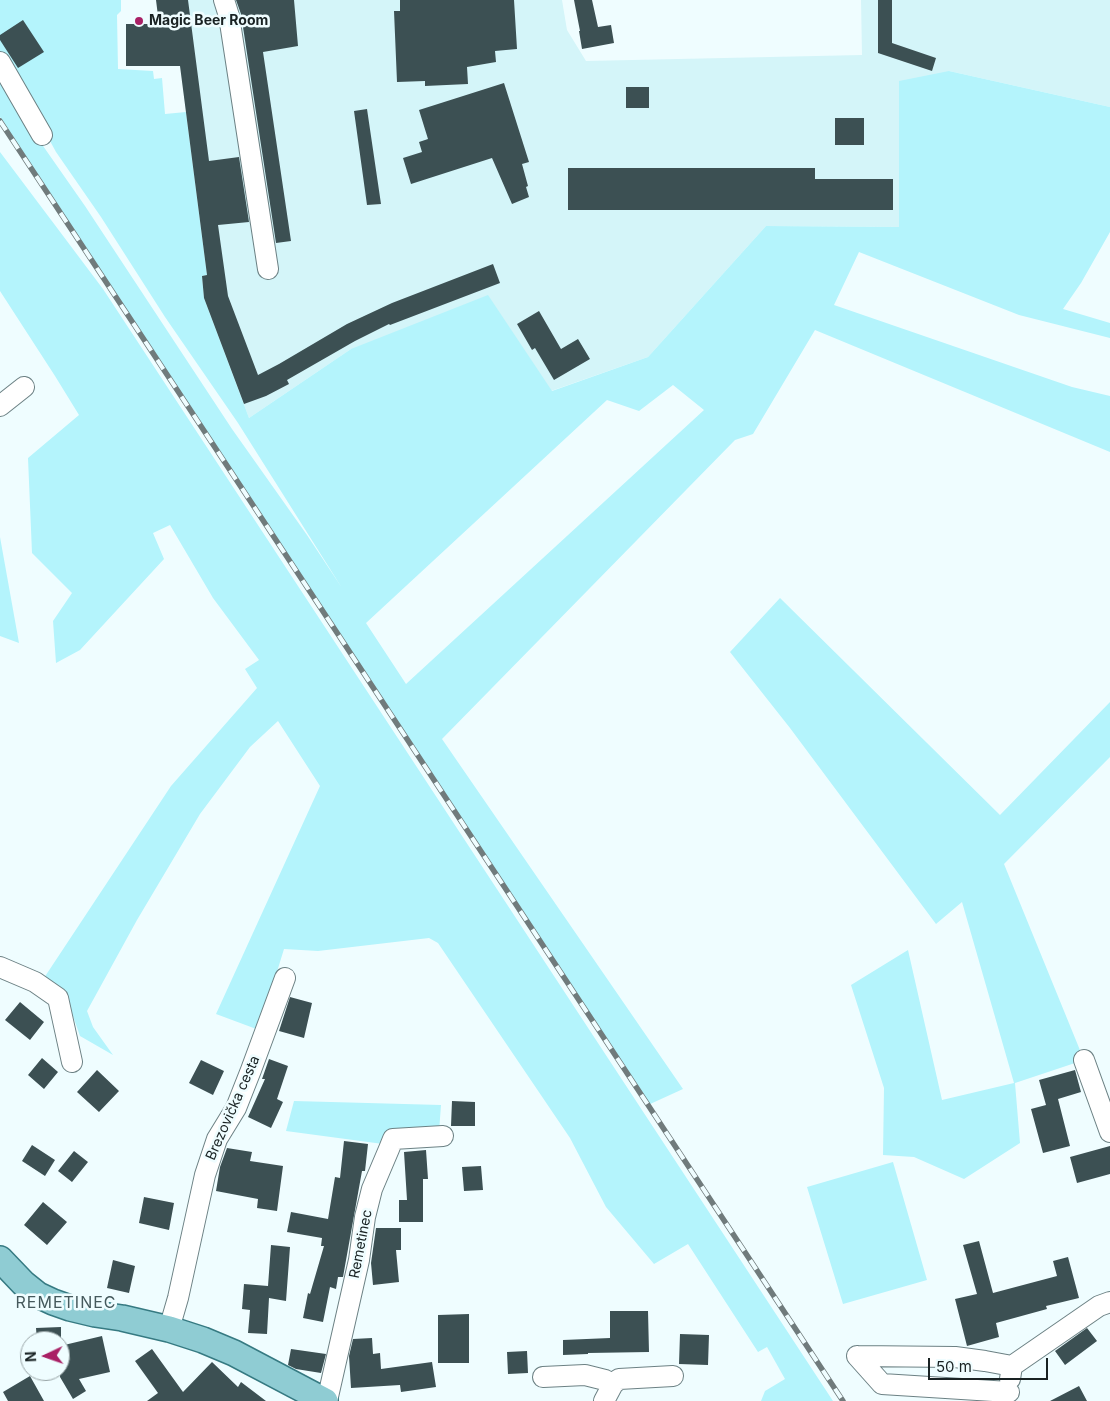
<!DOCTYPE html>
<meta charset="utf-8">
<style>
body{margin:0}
#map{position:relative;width:1110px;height:1401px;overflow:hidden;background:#effdff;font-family:Inter,sans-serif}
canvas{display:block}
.north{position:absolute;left:20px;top:1331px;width:50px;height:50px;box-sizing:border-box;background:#effdff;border:1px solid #99a5a7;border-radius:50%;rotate:267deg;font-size:14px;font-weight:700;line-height:20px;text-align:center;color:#192223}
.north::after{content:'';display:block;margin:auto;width:18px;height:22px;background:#a92065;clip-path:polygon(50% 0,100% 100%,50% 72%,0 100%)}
.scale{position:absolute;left:928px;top:1358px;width:120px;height:22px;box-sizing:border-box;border:2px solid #192223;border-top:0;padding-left:6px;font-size:15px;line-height:18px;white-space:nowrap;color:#192223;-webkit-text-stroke:4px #effdff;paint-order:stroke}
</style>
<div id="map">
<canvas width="1110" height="1401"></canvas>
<div class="north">N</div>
<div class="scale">50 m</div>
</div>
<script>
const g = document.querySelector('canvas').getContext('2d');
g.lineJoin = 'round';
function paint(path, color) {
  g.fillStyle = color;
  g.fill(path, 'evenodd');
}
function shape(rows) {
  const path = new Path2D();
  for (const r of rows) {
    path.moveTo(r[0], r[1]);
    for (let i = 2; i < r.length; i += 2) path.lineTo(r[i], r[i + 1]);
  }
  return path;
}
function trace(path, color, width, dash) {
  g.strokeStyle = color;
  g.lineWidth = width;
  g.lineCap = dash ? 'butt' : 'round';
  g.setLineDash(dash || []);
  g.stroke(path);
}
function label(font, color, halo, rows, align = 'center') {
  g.font = font + ' Inter,sans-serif';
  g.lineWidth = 5;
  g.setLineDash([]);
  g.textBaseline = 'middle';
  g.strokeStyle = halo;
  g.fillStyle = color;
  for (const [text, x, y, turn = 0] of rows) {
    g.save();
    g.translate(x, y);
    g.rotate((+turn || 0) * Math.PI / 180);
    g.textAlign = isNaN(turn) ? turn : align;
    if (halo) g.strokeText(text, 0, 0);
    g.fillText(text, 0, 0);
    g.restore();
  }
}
const built = shape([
 [172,0,562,0,567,30,586,61,862,55,861,0,1110,0,1110,107,949,71,899,227,766,226,648,357,551,391,351,349,249,418,204,298,202,276,207,275]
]);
const green = shape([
 [0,0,121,0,121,11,117,15,118,69,153,71,154,79,162,78,165,114,186,112,207,275,202,276,204,298,249,418,351,349,488,295,552,391,648,357,766,226,899,227,899,81,949,71,1110,107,1110,232,1081,283,1063,309,1110,323,1110,338,1019,315,859,252,834,305,1072,387,1110,396,1110,452,815,330,753,434,735,440,442,739,683,1089,648,1105,77,238,0,117,0,67,34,133,85,206,232,429,307,535,342,588,238,423,165,317,101,217,56,152,26,97,0,55],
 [673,385,704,410,406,684,366,623,607,400,639,411],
 [0,152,103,289,833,1401,761,1401,765,1391,785,1379,767,1347,758,1352,688,1244,654,1264,606,1207,570,1138,438,943,429,938,318,951,284,949,259,1030,216,1014,320,786,278,721,250,747,200,814,137,920,87,1011,93,1027,113,1055,80,1036,68,1002,42,981,171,786,257,688,245,669,259,660,213,598,170,525,153,533,164,559,80,650,56,663,53,621,72,593,32,553,28,458,79,415,55,376,0,291],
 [0,537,19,643,0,636],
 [780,598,1000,815,1110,702,1110,757,1004,864,1084,1060,1015,1083,1020,1143,964,1179,914,1157,883,1155,884,1088,851,985,908,950,942,1100,1014,1083,962,902,936,924,790,728,730,652],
 [294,1101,441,1105,439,1132,383,1144,286,1131],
 [893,1162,927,1280,843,1304,807,1187]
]);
const building = shape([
 [156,0,188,0,209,161,239,157,249,222,218,225,228,296,258,375,279,364,347,324,392,303,493,264,500,283,390,325,389,324,355,341,287,380,289,384,266,396,244,404,204,298,202,276,207,275,180,66,126,66,126,24,159,24],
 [236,0,294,0,298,46,263,52,291,241,276,243,241,14],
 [400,0,514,0,517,49,495,51,496,62,467,67,468,84,425,86,425,81,397,82,394,11,400,11],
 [574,0,592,0,598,27,611,25,614,43,582,49,579,31,580,31],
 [878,0,892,0,892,43,936,58,932,71,878,53],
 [23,20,44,52,18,68,0,40,0,35],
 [504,83,529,162,522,164,528,186,526,187,529,197,512,204,492,158,411,184,403,158,422,152,419,142,428,139,419,110],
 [626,87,649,87,649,108,626,108],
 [367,109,381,204,367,205,354,111],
 [835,118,864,118,864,145,835,145],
 [568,168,815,168,815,179,893,179,893,210,568,210],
 [539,311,561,349,578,339,590,359,554,380,535,348,532,350,517,324],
 [290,997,312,1003,304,1038,279,1031],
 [20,1002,44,1022,30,1040,5,1020],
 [42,1058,58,1072,44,1089,28,1075],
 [269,1059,288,1066,277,1099,283,1102,271,1128,248,1117,265,1079,262,1079],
 [201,1060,224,1071,213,1095,189,1083],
 [97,1070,119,1091,99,1112,77,1092],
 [1075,1070,1081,1092,1058,1099,1070,1146,1043,1153,1031,1109,1046,1105,1039,1080],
 [452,1101,475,1102,475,1126,451,1126],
 [344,1141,368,1144,365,1171,362,1171,343,1277,338,1277,336,1289,330,1287,323,1322,303,1318,308,1293,310,1294,324,1246,321,1246,322,1238,287,1232,291,1212,328,1219,335,1177,340,1178],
 [32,1145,55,1160,45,1176,22,1161],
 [1110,1146,1110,1174,1077,1183,1070,1157],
 [227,1148,252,1152,250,1161,283,1166,277,1211,257,1208,258,1199,216,1191,220,1167],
 [426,1150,428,1179,423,1179,423,1222,399,1222,399,1200,407,1200,404,1152],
 [74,1151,88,1162,72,1182,58,1171],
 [481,1166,483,1190,464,1191,462,1167],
 [144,1197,174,1203,169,1230,139,1223],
 [43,1202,67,1222,47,1245,24,1225],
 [376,1228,401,1228,401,1250,396,1250,399,1282,373,1285,371,1263],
 [979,1241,993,1293,1057,1276,1053,1261,1068,1257,1079,1298,1046,1306,1047,1309,996,1323,999,1337,967,1346,955,1299,977,1294,963,1245],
 [271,1245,290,1247,286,1301,269,1298,267,1334,248,1333,250,1310,242,1309,244,1284,268,1286],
 [113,1260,135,1266,129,1293,107,1288],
 [610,1311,648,1311,649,1352,588,1353,588,1354,563,1355,563,1340,610,1338],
 [469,1314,469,1363,438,1363,438,1315],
 [61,1327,61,1341,37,1341,36,1328],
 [1087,1328,1097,1341,1065,1365,1055,1351],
 [680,1334,709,1335,708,1365,679,1364],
 [102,1336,110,1372,79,1379,86,1391,73,1399,60,1377,60,1346],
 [372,1338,373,1354,380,1353,381,1369,432,1362,436,1387,401,1392,400,1385,351,1388,349,1356,353,1339],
 [152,1349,183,1392,212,1362,238,1387,241,1382,266,1401,147,1401,158,1393,135,1361],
 [291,1349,326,1354,321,1373,296,1369,288,1365],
 [527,1351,528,1373,508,1374,507,1352],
 [30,1376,44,1401,8,1401,3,1392],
 [1079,1386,1087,1401,1050,1401]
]);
const minor = shape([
 [224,0,229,16,268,269],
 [0,62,42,135],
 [0,406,24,387],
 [0,967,35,982,58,998,72,1062],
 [1084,1060,1110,1132],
 [169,1329,178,1298,205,1175,217,1139,236,1108,251,1070,285,978],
 [857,1356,882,1384,1009,1392],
 [857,1356,955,1357,985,1361,1012,1366],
 [543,1377,585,1375,605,1380,613,1384],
 [1010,1379,1012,1366,1099,1306,1110,1302],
 [327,1401,359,1260,365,1217,372,1189,389,1149,393,1139,443,1136],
 [604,1401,613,1384,619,1379,673,1376]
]);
const major = shape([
 [0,1259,23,1283,38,1295,53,1302,70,1308,95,1314,122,1318,169,1329,203,1340,234,1353,325,1401]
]);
const rail = shape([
 [0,121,843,1401]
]);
const markers = [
 [139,21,5,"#a92065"]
];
const poiNames = [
 ["Magic Beer Room",149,21]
];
const streetNames = [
 ["Brezovička cesta",233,1108,-66],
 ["Remetinec",361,1244,-79]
];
const quarterNames = [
 ["REMETINEC",66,1303]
];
paint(built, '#d4f5f9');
paint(green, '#b4f4fc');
paint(building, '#3c5053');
trace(minor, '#6c8184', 22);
trace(major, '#367a82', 28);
trace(minor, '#fff', 20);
trace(major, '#8fccd3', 25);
trace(rail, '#707b7c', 5.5);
trace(rail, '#effdff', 4, [11]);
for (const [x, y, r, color] of markers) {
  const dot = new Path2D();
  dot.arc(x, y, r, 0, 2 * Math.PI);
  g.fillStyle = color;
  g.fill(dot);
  trace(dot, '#effdff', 2);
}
label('bold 14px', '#192223', '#effdff', poiNames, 'left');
label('14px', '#192223', '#effdff', streetNames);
g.letterSpacing = '1px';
label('16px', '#45595c', '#effdff', quarterNames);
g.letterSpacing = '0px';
</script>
